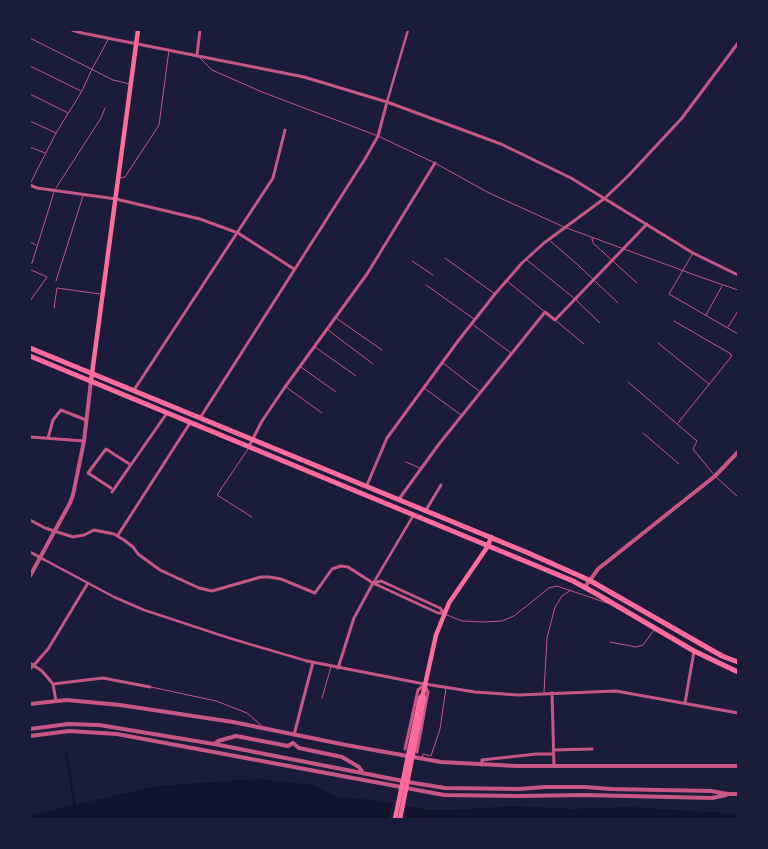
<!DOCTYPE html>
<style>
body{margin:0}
#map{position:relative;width:768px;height:849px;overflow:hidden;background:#1b1b3a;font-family:Rubik,sans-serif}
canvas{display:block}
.frame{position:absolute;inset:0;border:31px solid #1b1b3a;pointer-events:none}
</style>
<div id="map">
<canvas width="768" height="849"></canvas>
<div class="frame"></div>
</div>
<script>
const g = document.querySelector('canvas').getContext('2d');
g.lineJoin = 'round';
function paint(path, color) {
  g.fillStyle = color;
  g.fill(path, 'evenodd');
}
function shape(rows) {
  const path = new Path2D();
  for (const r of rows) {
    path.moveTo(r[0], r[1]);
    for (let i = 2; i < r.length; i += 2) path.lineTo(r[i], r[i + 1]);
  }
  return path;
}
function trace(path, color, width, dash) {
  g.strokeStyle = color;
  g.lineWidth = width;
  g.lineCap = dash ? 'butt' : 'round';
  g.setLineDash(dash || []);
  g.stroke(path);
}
const water = shape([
 [259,779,313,785,338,797,382,801,428,810,457,810,513,806,574,809,629,807,738,814,738,819,30,819,30,815,157,786]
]);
const pier = shape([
 [393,800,408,803,405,819,389,819]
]);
const stream = shape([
 [66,753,75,807]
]);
const service = shape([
 [30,38,113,80,130,84],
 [199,57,212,70,262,92,378,136,435,163,489,193,564,227,703,278,738,290],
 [30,66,81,91],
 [30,94,68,113],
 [30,121,56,133],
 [30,147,45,153],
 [120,178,125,177,159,125,169,50],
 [30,184,56,133,82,91,92,69,109,38],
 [56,188,101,118,105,108],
 [592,238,593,243,637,283],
 [549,240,578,265,618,303],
 [30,242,36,245],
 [693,253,669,294,738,334],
 [445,258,495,294],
 [527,260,575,299,600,323],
 [412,261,433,275],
 [30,263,32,263,54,192],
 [56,281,83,196],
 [507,281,545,312],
 [426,285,474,319],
 [30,301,47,277,31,270],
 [54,308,57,288,100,294],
 [706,315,722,286],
 [336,318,382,350],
 [555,320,584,344],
 [674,321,731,354,731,357,678,423],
 [472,324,511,353],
 [728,327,738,311],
 [328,330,373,364],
 [658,343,709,384],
 [315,347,356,376],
 [443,363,479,391],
 [301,367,336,392],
 [628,382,697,441,693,449,715,476,738,497],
 [286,387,322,413],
 [424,388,461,415],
 [643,433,679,464],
 [248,449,217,495,252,517],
 [406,462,420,468],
 [447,615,462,621,484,622,502,621,514,616,549,588,557,586,610,604],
 [610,642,636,647,643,645,654,630],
 [151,687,216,701,247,713,261,725],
 [544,693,547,638,555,607,562,596,571,590],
 [322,698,331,667],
 [422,757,423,754,431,756,440,729,446,688]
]);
const pedestrian = shape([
 [387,102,408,30],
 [43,559,114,597,144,610,229,638,307,661],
 [374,582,413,516],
 [30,669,34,665]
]);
const minor = shape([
 [72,30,82,33,304,77,387,102,501,144,571,178,693,253,738,275],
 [197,55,200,30],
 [30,185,37,188,116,199,200,219,238,233,294,269],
 [134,390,273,178,285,130],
 [200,418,365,159,378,136,387,102],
 [30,437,84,441],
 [48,438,53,420,61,410,86,420],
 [249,446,262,421,285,387,367,274,435,163],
 [367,485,387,438,458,341,495,294,522,263,544,243,605,198,629,175,682,118,738,43],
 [111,488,88,473,106,449,131,465],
 [112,492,167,413],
 [399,499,439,444,545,312,555,320,647,224],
 [426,510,441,485],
 [30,520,45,528,73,537,84,535,94,530,114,534,124,540,133,547,138,554,160,570,199,588,212,591,261,577,269,577,281,579,315,593,332,569,341,566,348,567,373,583,438,613,444,613],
 [118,535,190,423],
 [30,552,43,559],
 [374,583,381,581,440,608,444,613],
 [307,661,419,683,475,692,518,695,616,691,738,713],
 [30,663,42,671,53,684,56,701],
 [34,665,48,649,88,583],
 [338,668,354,618,373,583],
 [53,684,103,678,150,687],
 [552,693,554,765],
 [685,703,694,651],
 [294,735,313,662],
 [405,749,418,690,424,685],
 [553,750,592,749],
 [417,752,428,692,425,685],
 [482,765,482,760,536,754,553,754]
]);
const tertiary = shape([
 [30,576,70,503,73,495,84,441,91,381],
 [585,587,598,569,715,476,738,452],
 [30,704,67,700,120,705,233,722,346,745,441,762,517,766,738,766],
 [30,729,68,724,99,725,214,744,408,782,445,788,519,789,545,787,585,787,611,789,711,791,728,794,738,794],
 [30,736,69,731,117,734,444,795,519,796,585,795,712,798,726,795],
 [293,743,299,748,342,757,359,767,363,773],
 [214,744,218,741,236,736,288,746,293,743]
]);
const secondary = shape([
 [91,381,138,30],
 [395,819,420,698,423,694,436,635,449,603,488,546,491,537],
 [400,819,424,698,423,694]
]);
const primary = shape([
 [30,348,526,552,589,580,722,656,738,662],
 [30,356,573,581,595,593,694,651,738,672]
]);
paint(water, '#12122b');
paint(pier, '#1b1b3a');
trace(stream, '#12122b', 2);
trace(service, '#c65784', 1);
trace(pedestrian, '#c65784', 2.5);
trace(minor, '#c65784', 3);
trace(tertiary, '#c65784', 4);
trace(secondary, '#ff6b9d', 4.5);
trace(primary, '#ff6b9d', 5);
</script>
